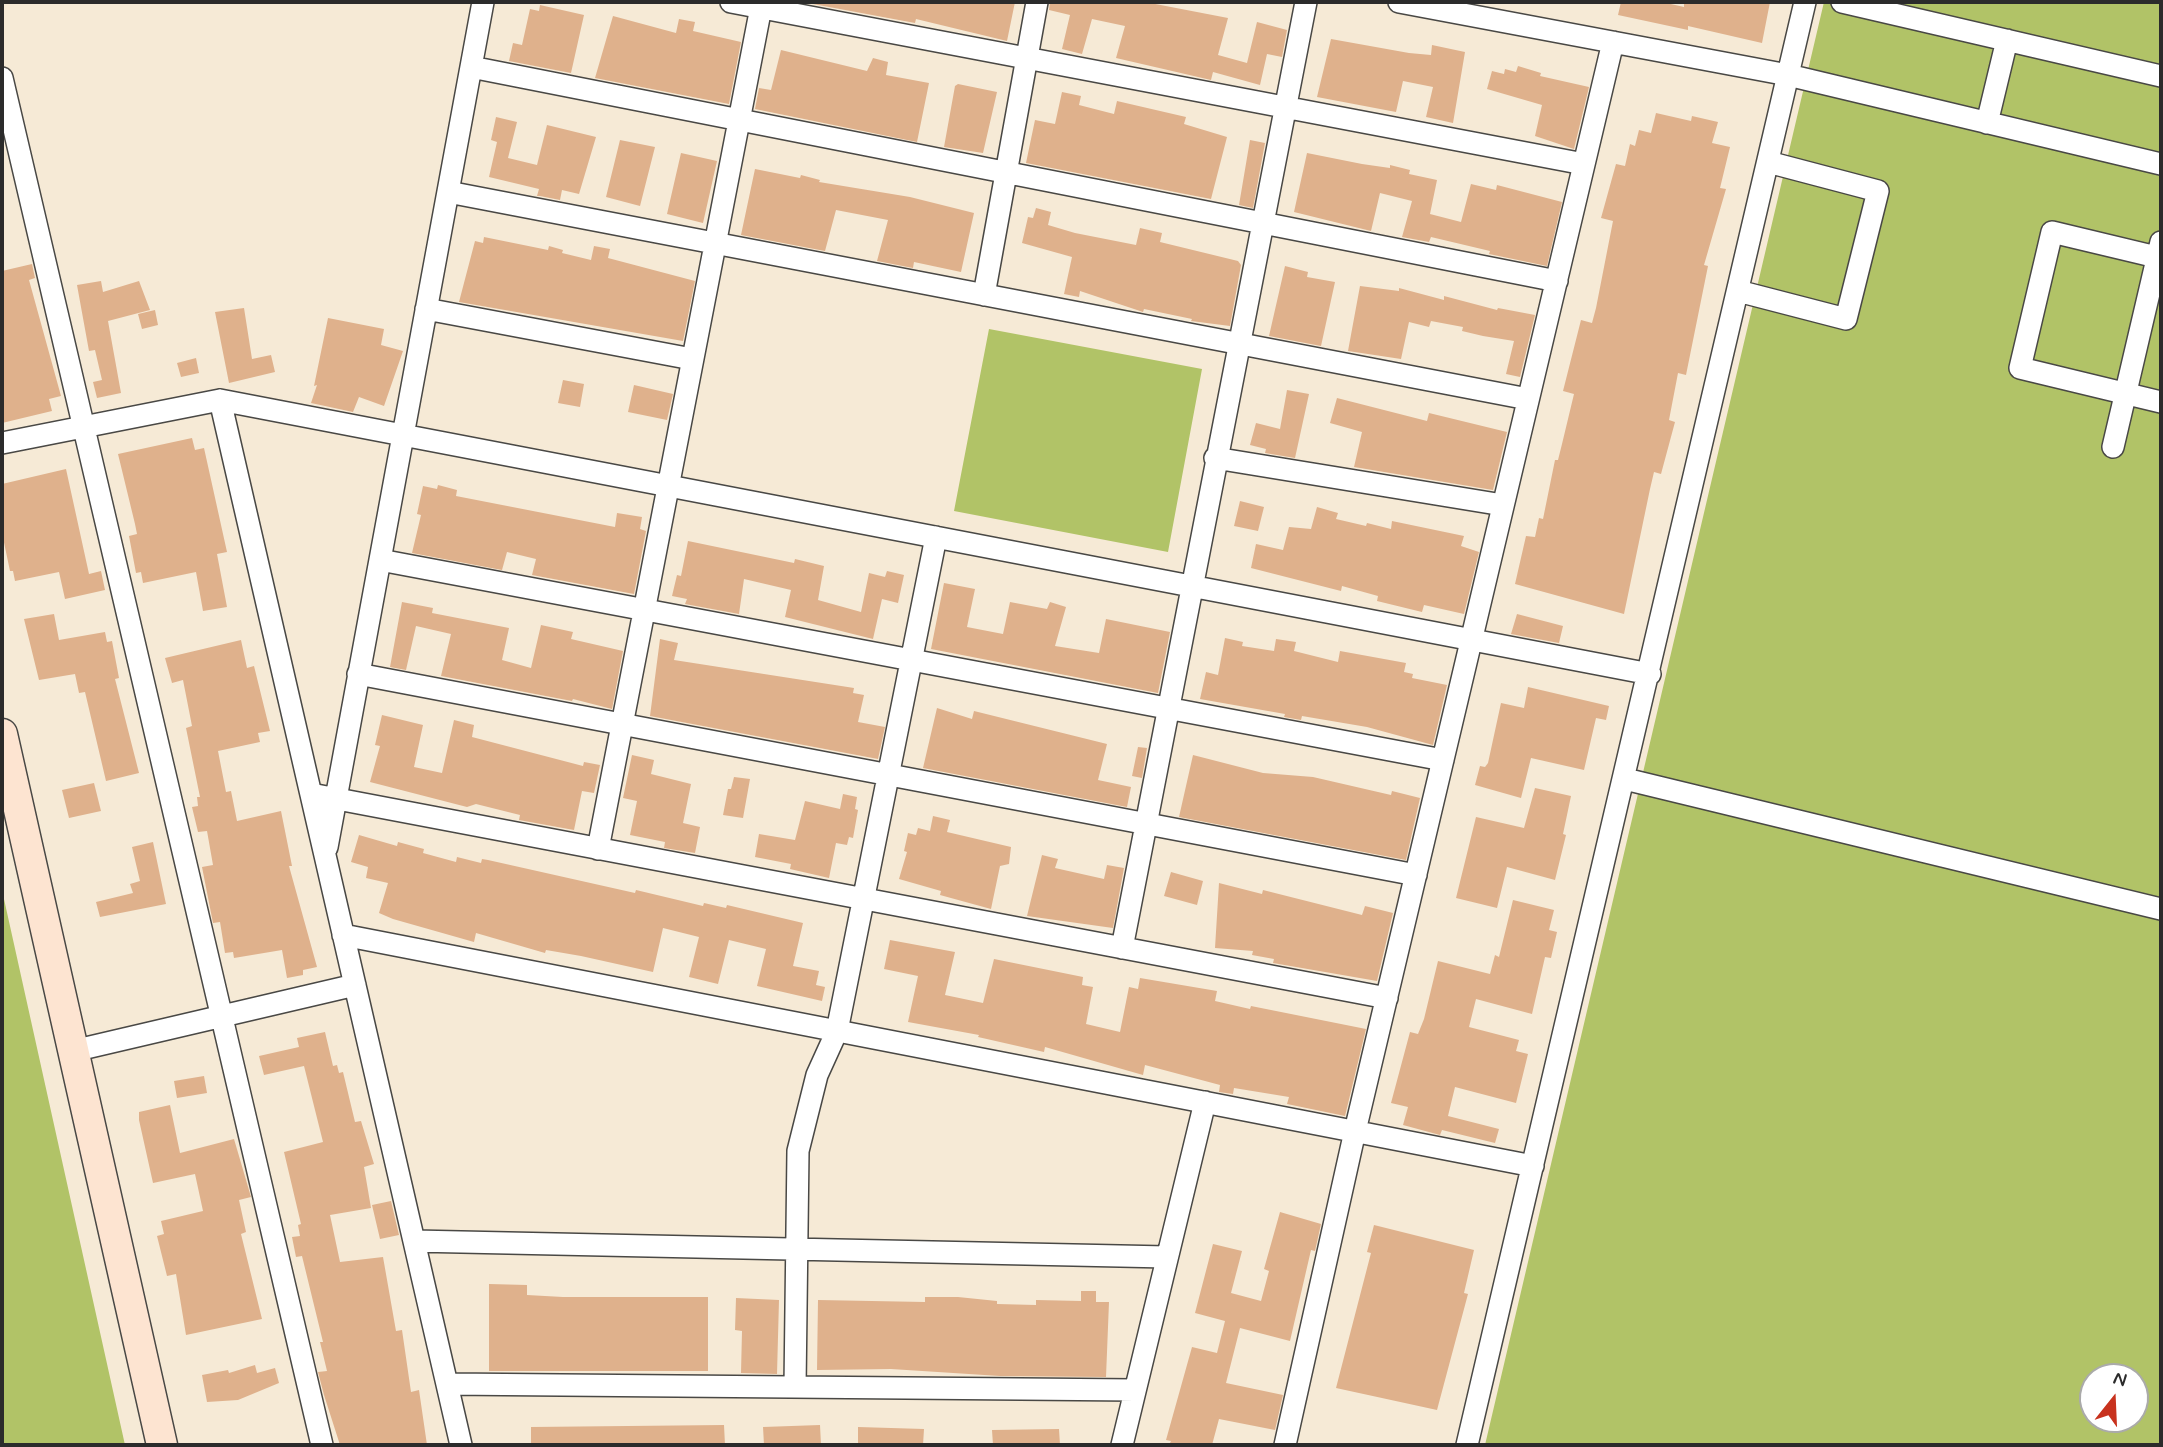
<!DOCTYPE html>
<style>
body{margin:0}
#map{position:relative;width:2163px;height:1447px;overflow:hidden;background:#f6ead6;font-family:Mynerve,sans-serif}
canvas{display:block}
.frame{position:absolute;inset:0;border:4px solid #2b2b2b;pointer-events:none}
.north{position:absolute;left:2079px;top:1363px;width:70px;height:70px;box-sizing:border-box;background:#fff;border:2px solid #aaa;border-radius:50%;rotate:18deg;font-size:19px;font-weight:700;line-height:28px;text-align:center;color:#2b2b2b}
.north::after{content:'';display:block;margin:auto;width:24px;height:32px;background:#c8321e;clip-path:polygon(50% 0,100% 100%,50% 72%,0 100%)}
</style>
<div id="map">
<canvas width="2163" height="1447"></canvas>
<div class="frame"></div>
<div class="north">N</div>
</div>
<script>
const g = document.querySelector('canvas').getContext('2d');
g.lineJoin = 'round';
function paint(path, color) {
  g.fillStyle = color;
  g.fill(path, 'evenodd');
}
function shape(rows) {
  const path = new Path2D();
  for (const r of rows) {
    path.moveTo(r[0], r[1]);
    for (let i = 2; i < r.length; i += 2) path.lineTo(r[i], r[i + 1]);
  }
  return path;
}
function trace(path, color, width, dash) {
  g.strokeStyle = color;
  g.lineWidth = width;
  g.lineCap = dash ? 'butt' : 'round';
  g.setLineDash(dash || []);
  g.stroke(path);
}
const green = shape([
 [1824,2,2161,2,2161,1445,1485,1445],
 [2093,1377,2135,1377,2135,1419,2093,1419],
 [989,329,1202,369,1168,552,954,511],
 [2,890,125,1445,2,1445]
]);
const building = shape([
 [814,2,1015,2,1007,41,916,19,915,23,813,4],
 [1050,2,1145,2,1228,18,1218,55,1247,63,1257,22,1287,30,1282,57,1267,54,1260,85,1213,72,1211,80,1116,58,1125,26,1092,19,1082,54,1062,49,1070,15,1049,10],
 [1621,2,1662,2,1684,7,1684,2,1770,2,1762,43,1688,26,1688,30,1618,15],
 [540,5,584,15,571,73,509,61,513,43,522,45,530,9,539,11],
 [613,16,676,33,679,19,695,22,693,31,741,42,729,104,595,78],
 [1331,39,1409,53,1431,55,1432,45,1465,52,1453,123,1426,117,1433,87,1403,81,1396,112,1317,97],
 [781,50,867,71,873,58,888,62,886,75,929,83,917,142,755,109,759,88,771,90],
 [1518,66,1541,73,1540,76,1589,87,1574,149,1535,136,1542,105,1487,89,1492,71,1504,74,1505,69,1516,72],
 [958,84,997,92,983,153,944,147,955,86],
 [1062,92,1081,96,1079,105,1114,114,1117,101,1186,117,1184,124,1227,137,1211,199,1026,163,1035,120,1055,124],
 [1656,113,1691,121,1692,116,1718,122,1712,143,1730,147,1720,188,1726,189,1704,265,1708,266,1686,375,1678,373,1669,420,1675,422,1661,474,1654,472,1650,489,1624,614,1515,584,1526,536,1535,537,1539,518,1543,519,1555,460,1558,460,1562,444,1574,394,1563,391,1581,320,1592,323,1596,308,1613,221,1601,218,1616,164,1625,166,1630,144,1635,146,1639,130,1651,133],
 [496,117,517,122,508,158,537,165,547,125,596,137,579,194,562,190,560,200,540,196,537,196,539,189,489,177,497,142,491,140],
 [620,140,655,147,640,206,606,197],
 [1250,140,1265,143,1253,208,1239,205],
 [681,153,717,161,703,223,667,214],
 [1307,153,1362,164,1390,168,1390,165,1410,170,1409,174,1437,180,1430,214,1461,222,1471,184,1496,190,1497,185,1562,202,1547,266,1489,254,1490,251,1431,237,1429,242,1402,237,1412,201,1380,193,1371,231,1294,212],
 [755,169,800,178,801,175,820,180,819,182,910,197,974,213,961,272,914,262,913,268,877,261,888,220,836,210,825,251,741,235],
 [1036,208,1051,212,1048,225,1075,233,1136,245,1140,228,1162,233,1160,242,1238,261,1241,265,1230,326,1191,321,1192,319,1144,309,1143,312,1080,291,1079,297,1064,294,1072,257,1022,243,1028,217,1033,218],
 [484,237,548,250,549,246,563,250,562,253,591,260,594,246,610,249,608,258,695,281,683,341,459,302,475,241,483,243],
 [32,264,35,278,29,280,61,396,49,399,52,411,2,423,2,271],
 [1285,266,1308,272,1307,277,1335,282,1321,346,1269,336],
 [101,281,103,292,139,281,150,310,108,321,121,393,97,398,93,382,102,380,95,350,89,351,77,285],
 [1360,286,1399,291,1399,288,1444,300,1444,296,1497,310,1498,308,1535,315,1520,377,1506,374,1514,341,1483,336,1462,331,1463,327,1431,321,1429,327,1409,322,1401,359,1348,351],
 [244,308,252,359,271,355,275,372,229,383,215,312],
 [155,310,158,325,142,329,138,314],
 [328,318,384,329,381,345,403,351,384,406,359,397,353,412,311,403,317,385,314,386],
 [196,358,199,373,181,377,177,363],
 [563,380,584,384,580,407,558,403],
 [634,385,673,394,667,420,628,412],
 [1287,390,1309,394,1295,458,1265,453,1266,449,1250,445,1256,423,1280,429],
 [1337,398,1427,421,1429,413,1507,432,1493,490,1354,467,1362,432,1330,423],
 [192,438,195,450,204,448,227,552,217,554,227,607,203,611,196,572,143,583,141,572,136,573,129,536,137,534,135,524,118,454],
 [66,469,89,574,101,571,105,590,65,599,59,572,15,581,13,571,10,571,2,533,2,484],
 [438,485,457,490,456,496,615,527,617,513,642,517,640,529,646,531,634,594,532,575,536,559,507,552,502,570,412,553,421,515,417,514,423,486,437,489],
 [1240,501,1264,507,1258,531,1234,526],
 [1317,507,1338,513,1336,519,1366,526,1367,523,1391,529,1392,521,1464,536,1461,546,1479,552,1464,614,1424,605,1422,612,1377,601,1378,596,1342,586,1341,591,1251,568,1256,544,1283,550,1289,527,1311,529],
 [688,541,794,563,795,559,824,566,818,600,861,612,869,573,885,577,887,571,904,575,898,603,882,599,873,639,785,617,791,590,744,579,739,614,685,604,687,599,672,596,677,575,681,576],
 [944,583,975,589,967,627,1003,634,1010,602,1047,609,1050,602,1066,607,1055,646,1099,653,1106,619,1170,632,1158,693,931,649],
 [402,602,433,608,432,613,509,628,502,660,531,668,541,625,573,632,571,639,623,651,612,709,573,699,572,701,441,676,451,634,416,626,406,670,390,667],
 [54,614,59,640,105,632,107,642,112,641,119,678,115,679,139,773,106,781,85,692,79,693,75,674,39,680,24,619],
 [1517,614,1563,626,1559,643,1511,634],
 [1225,638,1243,642,1242,646,1274,651,1276,639,1296,642,1294,651,1338,662,1340,651,1406,663,1404,672,1413,674,1412,678,1447,685,1433,745,1367,727,1302,716,1301,720,1284,717,1285,714,1200,699,1206,672,1218,675],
 [660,639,678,643,674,660,854,688,853,693,864,695,858,722,885,727,878,759,650,716],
 [241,640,247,668,254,666,270,731,258,733,260,742,218,751,226,792,231,791,237,821,281,811,292,866,289,866,317,967,303,970,303,975,287,978,282,950,234,958,233,952,225,953,220,922,213,923,202,867,213,865,207,831,198,832,192,807,198,806,197,797,200,797,186,728,192,726,183,680,172,683,165,658],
 [1528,687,1609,706,1606,720,1596,718,1584,770,1531,758,1521,798,1475,785,1480,766,1485,767,1488,763,1501,703,1524,708],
 [937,708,972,719,974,711,1107,744,1098,780,1131,787,1127,807,923,768],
 [382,715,423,725,414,767,442,773,454,720,474,725,472,737,583,766,584,762,600,765,594,793,582,791,574,830,519,820,520,815,476,804,467,807,370,782,380,746,375,745],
 [1138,747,1147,748,1142,778,1132,776],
 [632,755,654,760,651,774,691,784,683,823,700,827,695,853,664,848,665,842,630,835,637,801,623,798],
 [1193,755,1263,773,1313,777,1391,795,1392,791,1420,798,1406,860,1179,817],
 [734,777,750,779,743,818,723,815,728,789,731,789],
 [94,783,101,811,69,818,62,790],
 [1535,788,1571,796,1563,834,1566,835,1555,880,1507,867,1497,908,1456,898,1476,817,1524,828],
 [843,794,857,797,855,809,858,810,853,838,849,837,847,845,836,843,829,878,790,869,791,864,755,857,759,834,795,840,805,801,840,809],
 [933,816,950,820,947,832,1011,847,1009,864,1000,866,991,909,940,895,941,891,899,879,907,852,904,851,908,833,916,835,918,828,930,831],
 [359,835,397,846,398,842,424,849,423,853,456,862,457,857,481,863,482,859,488,860,635,893,636,890,703,906,704,903,726,908,727,905,803,923,793,966,819,971,816,985,825,987,822,1001,757,986,766,949,729,940,718,984,689,977,699,937,663,928,653,972,581,956,546,950,545,953,476,933,474,942,393,919,379,913,388,883,366,878,368,867,351,862],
 [153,842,166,904,100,917,96,902,133,893,130,884,140,881,132,847],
 [1042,855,1058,859,1055,868,1104,879,1107,865,1124,868,1113,928,1027,916],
 [1171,872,1203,881,1197,905,1164,896],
 [1219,883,1262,894,1263,890,1362,915,1365,906,1393,913,1377,981,1273,963,1274,959,1252,955,1253,951,1215,948],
 [1513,900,1554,910,1549,930,1557,932,1551,958,1545,957,1532,1014,1476,999,1469,1027,1519,1040,1516,1051,1528,1054,1516,1103,1455,1087,1448,1116,1499,1129,1495,1143,1442,1130,1440,1135,1403,1125,1408,1107,1391,1103,1410,1032,1418,1034,1424,1019,1438,961,1490,974,1495,955,1499,957],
 [890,940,955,952,945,995,983,1003,994,959,1083,977,1082,985,1093,987,1086,1024,1120,1032,1129,987,1138,989,1140,978,1217,991,1215,1001,1250,1009,1251,1006,1366,1029,1345,1116,1287,1104,1289,1097,1234,1088,1233,1094,1219,1092,1220,1085,1145,1065,1143,1075,1045,1047,1044,1052,978,1037,979,1035,908,1022,918,976,884,969],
 [325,1032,333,1066,337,1065,339,1073,343,1072,355,1122,361,1121,374,1164,364,1167,371,1208,330,1215,340,1262,383,1257,396,1331,402,1330,411,1392,419,1390,427,1445,340,1445,324,1395,318,1372,327,1371,320,1342,323,1342,302,1256,296,1257,292,1237,300,1236,298,1225,301,1224,284,1152,323,1142,304,1066,264,1075,259,1056,299,1047,297,1038],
 [204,1076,207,1093,177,1098,174,1081],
 [170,1105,180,1153,234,1139,251,1197,239,1200,246,1232,241,1234,262,1319,186,1335,176,1274,167,1276,157,1236,164,1234,161,1221,203,1211,195,1174,153,1183,139,1120,139,1112],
 [391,1201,399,1235,380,1239,372,1205],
 [1280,1212,1321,1224,1315,1251,1311,1250,1290,1341,1240,1328,1226,1383,1283,1395,1275,1430,1219,1419,1212,1445,1169,1445,1171,1441,1166,1440,1192,1347,1217,1353,1225,1321,1195,1313,1213,1244,1242,1251,1231,1293,1261,1301,1269,1271,1264,1269],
 [1374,1225,1474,1250,1464,1293,1468,1294,1437,1410,1336,1388,1371,1253,1367,1252],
 [489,1284,527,1285,527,1295,563,1297,708,1297,708,1371,489,1371],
 [1081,1291,1096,1291,1096,1302,1109,1302,1106,1377,1000,1376,891,1369,817,1370,818,1300,925,1302,925,1297,958,1297,997,1301,997,1304,1036,1305,1036,1300,1081,1301],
 [736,1298,779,1300,777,1374,741,1373,742,1331,735,1330],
 [255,1365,257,1373,275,1368,279,1383,238,1400,207,1402,202,1375,228,1370,229,1373],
 [724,1425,725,1445,531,1445,531,1427],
 [820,1425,821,1445,764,1445,763,1427],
 [858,1427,924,1429,923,1445,858,1445],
 [1059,1429,1060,1445,993,1445,992,1430]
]);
const street = shape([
 [731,2,1584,164],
 [1399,2,1788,75,2161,164],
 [1842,2,2161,76],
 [471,67,1557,281],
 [2,78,322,1445],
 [1987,123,2007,40],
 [448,192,1528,399],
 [2161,258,2052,232,2020,368,2161,402],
 [1738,291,1846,319,1878,191,1768,162],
 [984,295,1037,2],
 [426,309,692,359],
 [220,400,461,1445],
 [2,443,220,400,1650,674],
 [2113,447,2161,242],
 [1215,458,1503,505],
 [380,560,1443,760],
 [358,674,1416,875],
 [1625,779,2161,909],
 [311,794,1387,998],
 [327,847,483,2],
 [598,849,762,2],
 [343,935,1533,1166],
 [1122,948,1306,2],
 [73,1051,355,985],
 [414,1241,1167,1257],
 [447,1384,1135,1390],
 [795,1387,798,1151,817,1075,837,1031,936,537],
 [1122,1445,1205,1102],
 [1285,1445,1355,1131,1613,42],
 [1467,1445,1805,2]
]);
const secondary = shape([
 [2,734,162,1445]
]);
paint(green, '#b1c367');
paint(building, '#dfb18c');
trace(street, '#494845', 24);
trace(secondary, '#494845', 33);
trace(street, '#fff', 21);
trace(secondary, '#fde4d1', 30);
</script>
